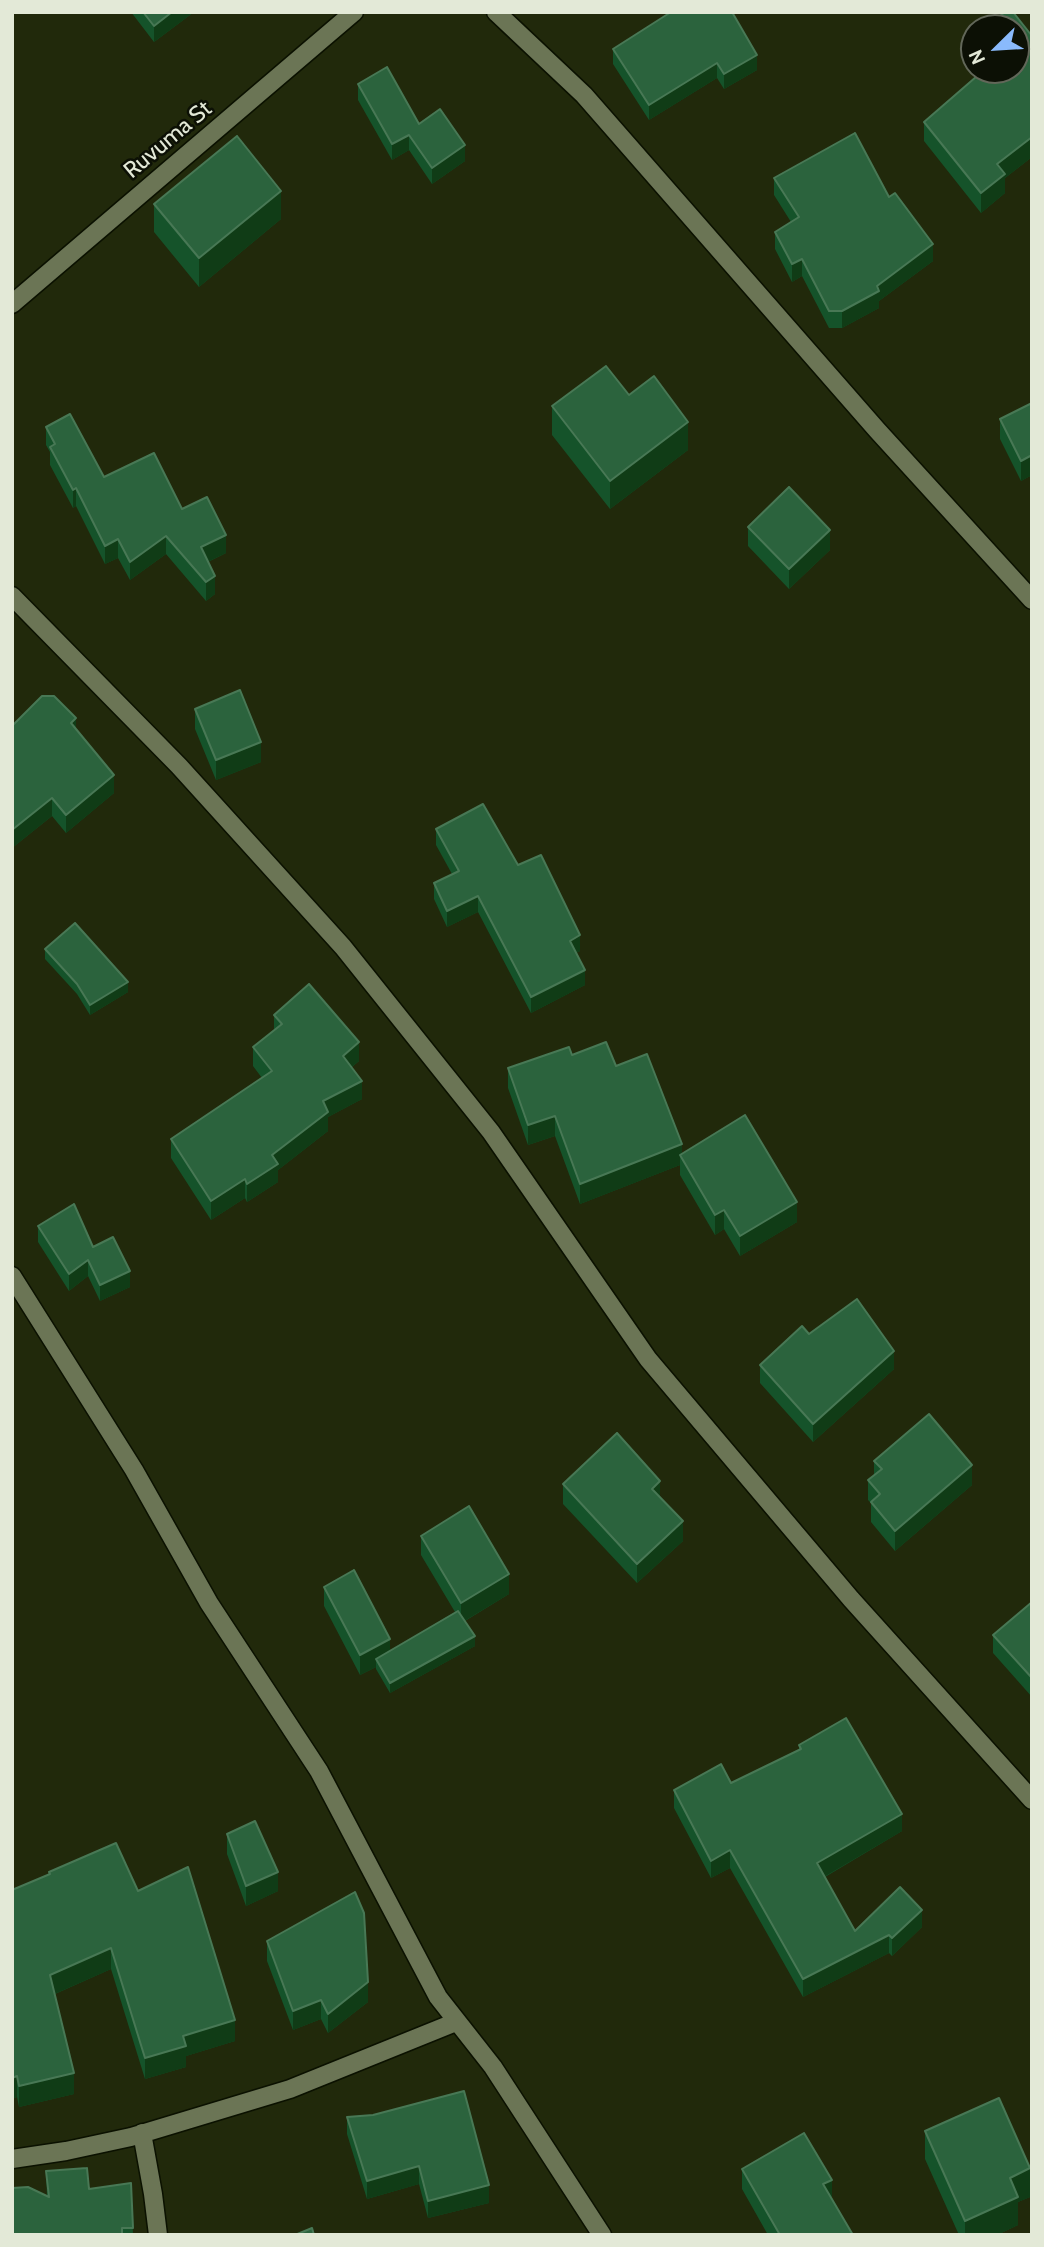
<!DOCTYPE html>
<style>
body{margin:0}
#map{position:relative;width:1044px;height:2247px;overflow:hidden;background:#21290b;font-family:Cabin,sans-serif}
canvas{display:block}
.frame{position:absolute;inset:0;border:14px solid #e3e9d7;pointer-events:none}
.north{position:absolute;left:960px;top:14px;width:70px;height:70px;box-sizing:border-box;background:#0c1005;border:2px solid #626759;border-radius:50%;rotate:246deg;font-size:19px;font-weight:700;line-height:28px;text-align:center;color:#e3e9d7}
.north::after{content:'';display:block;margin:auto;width:24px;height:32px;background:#8abafc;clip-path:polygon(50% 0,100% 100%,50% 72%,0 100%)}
</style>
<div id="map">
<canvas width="1044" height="2247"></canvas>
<div class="frame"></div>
<div class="north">N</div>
</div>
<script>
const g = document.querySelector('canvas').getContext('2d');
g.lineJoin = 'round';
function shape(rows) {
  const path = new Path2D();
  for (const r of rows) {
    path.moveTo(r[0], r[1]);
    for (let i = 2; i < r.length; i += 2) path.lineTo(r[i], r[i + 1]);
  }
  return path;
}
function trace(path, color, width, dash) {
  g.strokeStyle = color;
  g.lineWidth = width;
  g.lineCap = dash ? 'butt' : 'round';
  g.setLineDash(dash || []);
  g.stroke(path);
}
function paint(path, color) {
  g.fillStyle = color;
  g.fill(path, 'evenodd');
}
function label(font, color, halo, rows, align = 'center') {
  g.font = font + ' Cabin,sans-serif';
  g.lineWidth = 5;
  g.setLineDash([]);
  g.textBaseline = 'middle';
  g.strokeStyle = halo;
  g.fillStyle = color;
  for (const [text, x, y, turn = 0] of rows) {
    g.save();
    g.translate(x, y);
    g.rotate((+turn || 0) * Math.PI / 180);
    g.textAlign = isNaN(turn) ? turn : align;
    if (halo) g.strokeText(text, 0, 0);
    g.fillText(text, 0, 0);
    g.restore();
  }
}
const minor = shape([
 [496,12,584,95,877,430,1032,600],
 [12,304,354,12],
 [12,596,179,766,343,947,491,1132,648,1359,851,1599,1032,1800],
 [12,1276,134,1470,209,1603,319,1771,438,1997,493,2067,602,2235],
 [142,2133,153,2194,158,2235],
 [12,2159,66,2151,131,2137,290,2089,456,2022]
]);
const wall = shape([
 [131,12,194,12,154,42],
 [671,12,757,70,724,89,717,78,649,120,613,64,613,49],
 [1005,12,1013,12,1032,36,1032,157,1005,178,1005,193,981,213,924,141,924,122,982,72,981,70,1016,70,1016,28,985,28],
 [974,37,974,61,972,59,972,39],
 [358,84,419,124,465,161,432,184,409,150,392,160,358,100],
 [774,178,889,197,933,261,879,301,879,308,842,328,829,328,802,276,792,282,775,249,775,232,791,222,774,195],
 [154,204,281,219,199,287,154,232],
 [629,395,688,450,610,509,552,435,552,406],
 [1032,403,1032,475,1021,481,1000,439,1000,419],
 [46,427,104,477,182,509,226,553,208,562,215,594,206,601,166,554,130,580,118,558,105,564,76,506,73,508,50,465,50,452,46,445],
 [748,527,830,550,789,589,748,546],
 [195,709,261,762,216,780,195,729],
 [12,726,76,730,114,793,66,833,52,816,12,848],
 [436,829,518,865,580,951,576,953,585,985,531,1013,478,912,447,927,434,899,434,883,452,874,436,845],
 [45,949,128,992,90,1015,77,994,45,959],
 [274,1015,359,1061,352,1067,362,1099,328,1117,328,1131,278,1170,278,1182,247,1202,245,1198,211,1220,171,1158,171,1139,262,1078,253,1066,253,1047,274,1030],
 [572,1055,616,1066,682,1154,797,1222,740,1256,724,1229,715,1235,680,1175,680,1165,580,1204,555,1136,528,1145,508,1088,508,1068],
 [38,1226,93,1247,130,1287,100,1301,88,1276,69,1291,38,1242],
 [809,1334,894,1369,813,1442,760,1383,760,1365],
 [874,1461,972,1485,895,1551,871,1522,871,1503,868,1500,868,1480,874,1475],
 [563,1484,660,1498,683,1541,637,1583,563,1504],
 [421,1536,509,1594,465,1621,475,1646,390,1693,376,1669,376,1667,360,1675,324,1606,324,1587,390,1651,455,1612,421,1555],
 [1032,1602,1032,1697,993,1653,993,1635],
 [799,1745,902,1831,825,1877,855,1931,922,1927,892,1956,889,1953,803,1997,730,1868,711,1878,674,1808,674,1790,731,1783,799,1750],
 [227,1834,278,1891,246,1906,227,1854],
 [49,1872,138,1891,235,2041,186,2056,186,2067,145,2079,111,1969,55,1994,74,2094,19,2107,17,2097,12,2099],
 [267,1941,368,2002,328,2033,321,2019,293,2030,267,1961],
 [347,2117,489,2203,428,2218,419,2184,367,2199,347,2134],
 [925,2131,1030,2197,1018,2202,1018,2225,997,2235,959,2235,925,2159],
 [742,2169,832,2198,853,2235,768,2235,742,2189],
 [46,2171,89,2189,131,2183,133,2235,12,2235,47,2196]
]);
const shadedWall = shape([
 [172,12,194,12,154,42,154,26],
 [757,55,757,70,724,89,724,74],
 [717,63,717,78,649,120,649,105],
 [409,135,409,150,392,160,392,144],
 [1032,137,1032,157,1005,178,1005,193,981,213,981,193,997,164],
 [465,145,465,161,432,184,432,168],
 [281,191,281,219,199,287,199,258],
 [933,244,933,261,879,301,879,308,842,328,842,311],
 [802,259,802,276,792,282,792,264],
 [688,422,688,450,610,509,610,481],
 [1032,455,1032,475,1021,481,1021,461],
 [76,488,76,506,73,508,73,490],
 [830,530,830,550,789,589,789,569],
 [226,535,226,553,201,565,201,547],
 [166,536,166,554,130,580,130,562],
 [118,539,118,558,105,564,105,546],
 [215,576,215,594,206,601,206,582],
 [76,718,76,736,71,723],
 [261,742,261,762,216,780,216,760],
 [114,775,114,793,66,833,66,815],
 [52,798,52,816,12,848,12,830],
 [478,896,478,912,447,927,447,911],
 [580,935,580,951,570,956,570,941],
 [585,970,585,985,531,1013,531,997],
 [128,982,128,992,90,1015,90,1005],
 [359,1042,359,1061,343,1074,343,1056],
 [362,1081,362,1099,328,1117,328,1131,278,1170,278,1182,247,1202,247,1184,323,1101],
 [555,1116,555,1136,528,1145,528,1125],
 [682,1144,682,1159,680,1155,680,1165,580,1204,580,1184],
 [245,1179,245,1198,211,1220,211,1201],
 [797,1202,797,1222,740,1256,740,1236],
 [724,1210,724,1229,715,1235,715,1215],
 [88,1260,88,1276,69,1291,69,1274],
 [130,1271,130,1287,100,1301,100,1285],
 [894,1351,894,1369,813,1442,813,1424],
 [972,1465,972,1485,895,1551,895,1531],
 [660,1481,660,1501,652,1489],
 [683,1521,683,1541,637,1583,637,1564],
 [509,1574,509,1594,461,1623,461,1603],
 [475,1636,475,1646,390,1693,390,1683],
 [390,1639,390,1659,376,1659,376,1667,360,1675,360,1655],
 [902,1814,902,1831,817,1881,817,1863],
 [730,1850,730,1868,711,1878,711,1861],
 [278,1872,278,1891,246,1906,246,1886],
 [922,1910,922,1927,892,1956,892,1938],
 [889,1935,889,1953,803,1997,803,1979],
 [111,1948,111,1969,50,1996,50,1975],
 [368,1982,368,2002,328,2033,328,2014],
 [321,2000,321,2019,293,2030,293,2011],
 [235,2020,235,2041,186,2056,186,2067,145,2079,145,2058,183,2036],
 [74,2073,74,2094,19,2107,19,2086],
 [17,2076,17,2097,12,2099,12,2078],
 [419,2166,419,2184,367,2199,367,2181],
 [1030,2168,1030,2197,1018,2202,1018,2225,997,2235,965,2235,965,2221,1010,2178],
 [832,2180,832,2200,823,2184],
 [489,2185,489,2203,428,2218,428,2201]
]);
const building = shape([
 [143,12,172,12,154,26,143,12],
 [671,12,732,12,757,55,724,74,717,63,649,105,613,49,671,12],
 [1005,12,1013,12,1032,36,1032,137,997,164,1005,174,981,193,924,122,984,70,1016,70,1016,28,985,28,1005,12],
 [387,67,419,124,440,109,465,145,432,168,409,135,392,144,358,84,387,67],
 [855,133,889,197,895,193,933,244,877,286,879,291,842,311,829,311,802,259,792,264,775,232,799,217,774,178,855,133],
 [237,136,281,191,199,258,154,204,237,136],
 [606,366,629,395,654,376,688,422,610,481,552,406,606,366],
 [1032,403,1032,455,1021,461,1000,419,1032,403],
 [70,414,104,477,154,453,182,509,207,497,226,535,201,547,215,576,206,582,166,536,130,562,118,539,105,546,76,488,73,490,50,447,55,444,46,427,70,414],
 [789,487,830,530,789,569,748,527,789,487],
 [240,690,261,742,216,760,195,709,240,690],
 [42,696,54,696,76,718,71,723,114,775,66,815,52,798,12,830,12,726,42,696],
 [483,804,518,865,541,855,580,935,570,941,585,970,531,997,478,896,447,911,434,883,459,871,436,829,483,804],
 [75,923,128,982,90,1005,77,984,45,949,75,923],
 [309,984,359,1042,343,1056,362,1081,323,1101,328,1112,272,1155,278,1164,247,1184,245,1179,211,1201,171,1139,272,1071,253,1047,282,1024,274,1015,309,984],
 [606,1042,616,1066,647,1054,682,1144,580,1184,555,1116,528,1125,508,1068,569,1047,572,1055,606,1042],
 [745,1115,797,1202,740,1236,724,1210,715,1215,680,1155,745,1115],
 [74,1204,93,1247,113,1237,130,1271,100,1285,88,1260,69,1274,38,1226,74,1204],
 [857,1299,894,1351,813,1424,760,1365,802,1326,809,1334,857,1299],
 [929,1414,972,1465,895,1531,871,1502,880,1494,868,1480,882,1469,874,1461,929,1414],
 [617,1433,660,1481,652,1489,683,1521,637,1564,563,1484,617,1433],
 [469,1506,509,1574,461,1603,421,1536,469,1506],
 [354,1570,390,1639,360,1655,324,1587,354,1570],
 [1032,1602,1032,1678,993,1635,1032,1602],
 [458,1611,475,1636,390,1683,376,1659,458,1611],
 [846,1718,902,1814,817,1863,855,1931,900,1887,922,1910,892,1938,889,1935,803,1979,730,1850,711,1861,674,1790,721,1764,731,1783,801,1749,799,1745,846,1718],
 [255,1821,278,1872,246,1886,227,1834,255,1821],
 [116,1843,138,1891,188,1867,235,2020,183,2036,186,2046,145,2058,111,1948,50,1975,74,2073,19,2086,17,2076,12,2078,12,1890,50,1874,49,1872,116,1843],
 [355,1892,364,1913,368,1982,328,2014,321,2000,293,2011,267,1941,355,1892],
 [464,2091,489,2185,428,2201,419,2166,367,2181,347,2117,373,2115,464,2091],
 [999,2098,1030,2168,1010,2178,1018,2197,965,2221,925,2131,999,2098],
 [804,2133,832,2180,823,2184,853,2235,780,2235,742,2169,804,2133],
 [87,2168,89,2189,131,2183,133,2228,122,2228,122,2235,12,2235,12,2188,28,2187,49,2197,46,2171,87,2168],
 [312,2228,314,2235,295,2235,312,2228]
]);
const streetNames = [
 ["Ruvuma St",168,140,-40]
];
trace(minor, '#0b1100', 21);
trace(minor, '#6b7555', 18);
paint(wall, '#15532a');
paint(shadedWall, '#103c16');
paint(building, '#2b633d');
trace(building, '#487855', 2);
label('23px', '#e3e9d7', '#0c1005', streetNames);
</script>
